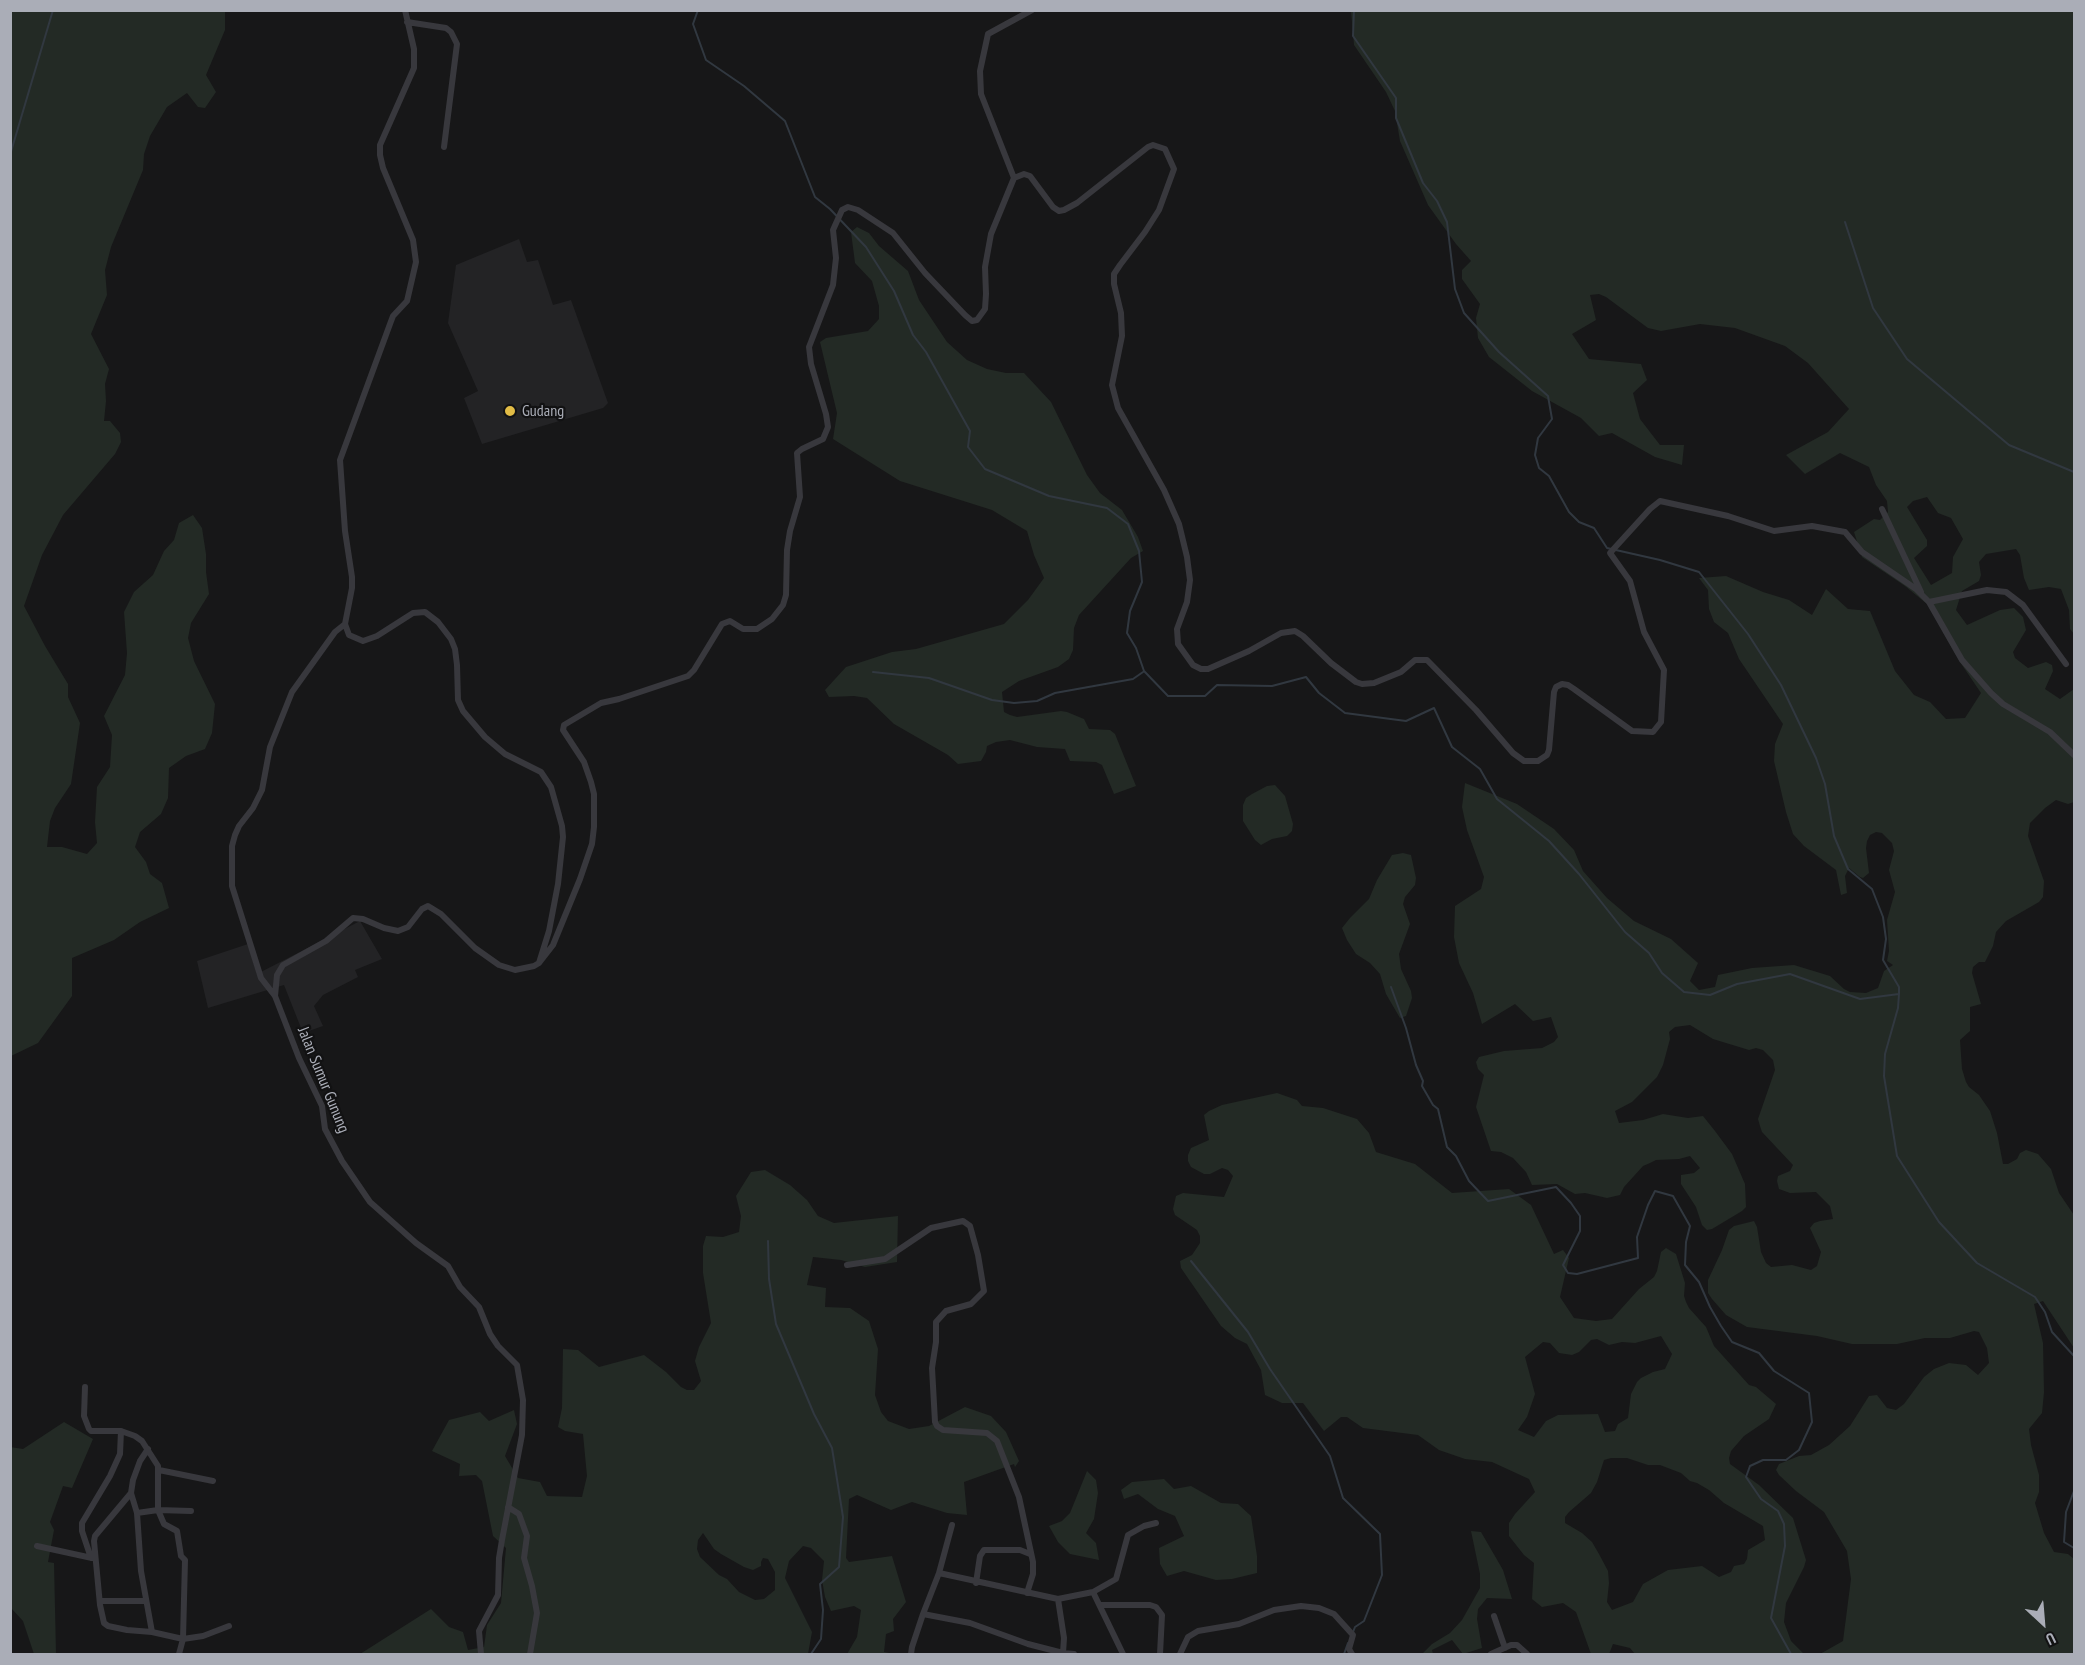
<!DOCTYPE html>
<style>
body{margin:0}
#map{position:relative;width:2085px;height:1665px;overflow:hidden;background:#171718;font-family:"PT Sans Narrow",sans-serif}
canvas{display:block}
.frame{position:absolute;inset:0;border:12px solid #aaadb7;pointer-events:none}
.north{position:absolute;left:2013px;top:1593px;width:60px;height:60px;-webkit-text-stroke:4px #121213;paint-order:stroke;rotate:154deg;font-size:16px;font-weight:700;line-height:24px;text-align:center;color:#aaadb7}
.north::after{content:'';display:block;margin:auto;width:21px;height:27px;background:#aaadb7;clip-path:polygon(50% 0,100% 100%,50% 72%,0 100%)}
</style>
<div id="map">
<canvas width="2085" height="1665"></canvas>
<div class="frame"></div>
<div class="north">U</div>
</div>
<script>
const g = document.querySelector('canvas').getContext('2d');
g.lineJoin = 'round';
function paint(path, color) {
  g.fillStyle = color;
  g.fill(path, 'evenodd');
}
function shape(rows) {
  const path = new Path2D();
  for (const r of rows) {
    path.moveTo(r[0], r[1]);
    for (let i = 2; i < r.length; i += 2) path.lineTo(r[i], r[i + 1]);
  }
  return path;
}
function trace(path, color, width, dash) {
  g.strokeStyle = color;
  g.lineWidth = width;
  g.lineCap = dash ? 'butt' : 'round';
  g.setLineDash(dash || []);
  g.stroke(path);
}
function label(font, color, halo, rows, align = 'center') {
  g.font = font + ' "PT Sans Narrow",sans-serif';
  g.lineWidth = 4.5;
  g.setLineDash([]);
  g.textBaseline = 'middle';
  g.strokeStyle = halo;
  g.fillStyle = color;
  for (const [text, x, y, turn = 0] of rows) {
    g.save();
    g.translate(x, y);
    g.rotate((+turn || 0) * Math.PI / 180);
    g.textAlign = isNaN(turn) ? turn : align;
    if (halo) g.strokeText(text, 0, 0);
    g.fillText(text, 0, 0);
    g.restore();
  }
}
const built = shape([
 [519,239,527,262,538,260,553,305,571,300,608,403,603,408,482,444,464,398,478,391,448,323,456,265],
 [360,921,382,959,355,970,358,977,323,995,314,1006,323,1026,303,1033,284,985,208,1008,197,961,248,944,257,974]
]);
const green = shape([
 [225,10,225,30,206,75,216,92,205,108,198,107,187,93,167,107,150,136,144,154,143,170,111,247,105,270,107,295,91,334,109,369,105,384,106,401,104,421,110,421,120,433,121,442,115,454,63,515,42,555,24,606,45,646,68,684,68,697,80,723,71,784,55,808,50,821,47,847,62,847,87,854,97,843,95,822,97,787,110,767,112,735,104,716,125,675,127,653,124,612,134,592,153,575,164,551,174,540,179,523,193,515,202,528,206,554,206,572,209,594,191,623,188,638,194,661,215,704,212,733,205,749,186,756,169,768,168,798,161,814,140,832,135,847,146,862,150,874,162,883,169,908,140,922,114,940,72,958,72,996,38,1043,11,1056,11,11],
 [1351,11,2074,11,2074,634,2070,629,2069,610,2061,589,2049,587,2029,590,2024,578,2020,555,2016,549,1986,554,1979,562,1981,575,1979,581,1962,591,1956,610,1967,625,2000,610,2014,608,2023,617,2026,630,2013,652,2015,658,2028,668,2046,662,2052,665,2053,671,2045,689,2060,699,2074,689,2074,802,2068,804,2056,800,2045,808,2030,823,2028,836,2044,881,2043,897,2039,902,2006,921,1996,932,1993,946,1985,962,1979,962,1973,967,1972,973,1981,1004,1970,1007,1970,1031,1960,1040,1962,1069,1966,1082,1969,1087,1979,1095,1990,1111,1997,1133,2003,1164,2008,1164,2017,1159,2020,1153,2026,1150,2038,1154,2051,1169,2059,1193,2074,1215,2074,1348,2043,1301,2034,1304,2043,1343,2044,1392,2042,1413,2029,1429,2031,1445,2039,1475,2039,1492,2035,1503,2044,1533,2054,1552,2068,1554,2074,1559,2074,1654,1820,1654,1843,1641,1851,1579,1847,1551,1824,1512,1796,1491,1779,1475,1776,1470,1779,1464,1799,1456,1811,1455,1829,1445,1850,1426,1869,1396,1877,1395,1887,1408,1896,1410,1904,1404,1924,1377,1934,1369,1949,1363,1966,1365,1978,1375,1989,1363,1987,1348,1979,1332,1974,1331,1950,1338,1925,1338,1897,1344,1852,1344,1817,1336,1747,1327,1726,1315,1712,1299,1708,1293,1708,1280,1722,1250,1729,1230,1734,1226,1754,1221,1757,1227,1761,1252,1766,1263,1771,1267,1792,1265,1811,1270,1817,1266,1821,1252,1810,1228,1814,1223,1820,1221,1833,1219,1830,1206,1816,1192,1790,1193,1779,1189,1777,1181,1778,1176,1790,1171,1793,1165,1762,1132,1760,1126,1758,1119,1775,1070,1773,1060,1763,1050,1756,1048,1749,1050,1713,1039,1690,1025,1675,1027,1669,1032,1670,1039,1663,1065,1657,1077,1632,1102,1615,1111,1619,1123,1643,1120,1663,1114,1688,1118,1703,1116,1715,1131,1732,1154,1745,1184,1746,1207,1742,1211,1712,1229,1707,1230,1702,1225,1696,1207,1681,1184,1681,1175,1694,1173,1700,1168,1690,1156,1679,1159,1656,1160,1650,1163,1643,1166,1624,1187,1620,1195,1607,1198,1585,1193,1575,1194,1557,1184,1532,1185,1526,1172,1513,1158,1501,1152,1491,1151,1476,1107,1484,1075,1478,1069,1476,1062,1479,1057,1504,1051,1542,1048,1554,1042,1558,1037,1551,1017,1533,1021,1515,1004,1482,1024,1473,993,1459,963,1454,937,1455,906,1481,889,1484,877,1467,830,1462,807,1465,783,1517,804,1554,829,1574,850,1583,871,1607,898,1634,921,1671,939,1698,963,1690,981,1699,990,1715,987,1718,975,1752,968,1794,965,1830,976,1844,989,1850,992,1866,993,1878,988,1884,971,1893,965,1887,961,1889,951,1887,920,1895,892,1889,870,1894,851,1892,843,1882,833,1876,832,1870,835,1867,841,1866,848,1869,873,1863,878,1860,877,1849,868,1845,876,1847,893,1841,895,1836,870,1804,846,1793,834,1786,812,1774,761,1775,744,1783,724,1739,659,1728,633,1714,622,1709,609,1708,590,1699,578,1726,576,1763,592,1789,600,1812,615,1826,589,1848,609,1870,611,1895,671,1914,695,1930,702,1946,719,1965,718,1981,693,1960,662,1927,604,1905,586,1862,557,1854,532,1874,519,1880,520,1888,512,1887,501,1876,485,1869,467,1840,453,1805,474,1786,455,1828,432,1849,409,1808,363,1785,346,1735,328,1700,324,1661,331,1648,328,1606,297,1599,294,1590,295,1596,320,1572,334,1589,359,1641,364,1647,380,1633,393,1640,419,1660,445,1684,445,1682,465,1655,457,1612,433,1599,436,1581,418,1532,391,1489,357,1478,338,1476,318,1480,304,1462,279,1462,270,1471,261,1456,244,1428,205,1400,141,1395,111,1386,92,1354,45],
 [1927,497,1938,513,1951,518,1963,539,1953,557,1952,573,1931,585,1914,558,1927,546,1927,540,1907,507,1913,501],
 [857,227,869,233,879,246,908,271,919,300,947,342,967,360,987,369,1006,373,1024,373,1051,402,1087,475,1100,493,1122,510,1138,537,1143,551,1131,558,1079,615,1074,628,1073,650,1069,659,1058,667,1019,681,1002,692,1004,712,1010,715,1017,717,1061,711,1067,712,1084,719,1089,729,1110,730,1115,734,1136,786,1114,794,1102,765,1096,762,1070,761,1065,749,1037,747,1010,740,996,742,987,746,986,752,981,761,958,764,948,755,894,724,867,698,854,696,829,697,825,690,846,667,892,652,916,649,1004,624,1028,600,1044,578,1034,555,1027,531,992,510,900,481,833,439,837,413,820,342,826,338,868,331,879,319,879,306,872,281,855,263,851,232],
 [1275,785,1285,796,1293,824,1292,831,1287,836,1272,839,1261,845,1255,840,1243,821,1243,805,1246,798,1252,794,1267,786],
 [1403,853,1411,855,1416,878,1415,885,1405,897,1403,904,1410,924,1399,954,1401,969,1411,991,1412,998,1406,1016,1400,1018,1386,994,1380,974,1370,963,1356,954,1347,940,1342,928,1350,918,1369,899,1377,880,1392,855],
 [1277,1093,1297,1100,1302,1106,1323,1108,1357,1119,1369,1133,1376,1152,1415,1164,1452,1193,1509,1189,1531,1205,1554,1254,1563,1250,1569,1258,1560,1297,1574,1318,1596,1321,1612,1319,1639,1289,1654,1277,1657,1271,1661,1252,1666,1248,1676,1254,1685,1283,1684,1296,1686,1302,1689,1308,1706,1327,1714,1346,1749,1385,1756,1387,1776,1404,1769,1419,1744,1436,1731,1451,1729,1458,1730,1464,1759,1485,1793,1518,1806,1560,1804,1567,1786,1603,1784,1622,1791,1641,1804,1654,1635,1654,1630,1648,1613,1644,1609,1654,1591,1654,1576,1612,1563,1603,1542,1607,1532,1599,1534,1563,1524,1555,1509,1536,1509,1523,1515,1514,1535,1492,1529,1479,1492,1462,1465,1459,1439,1450,1418,1435,1363,1428,1347,1417,1341,1417,1324,1431,1303,1403,1282,1403,1265,1395,1261,1370,1247,1344,1235,1338,1221,1326,1181,1268,1180,1261,1192,1255,1200,1243,1200,1236,1197,1230,1175,1215,1173,1209,1176,1196,1183,1193,1224,1197,1233,1176,1228,1170,1222,1168,1210,1174,1204,1174,1191,1167,1188,1161,1188,1155,1191,1148,1209,1140,1204,1115,1209,1111,1222,1105],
 [1661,1336,1672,1354,1665,1369,1653,1372,1641,1378,1637,1382,1631,1394,1628,1418,1618,1424,1615,1431,1605,1432,1598,1414,1558,1415,1546,1421,1534,1437,1518,1430,1527,1417,1535,1394,1525,1357,1543,1342,1550,1343,1559,1353,1572,1355,1579,1352,1591,1340,1597,1339,1609,1345,1622,1342,1635,1343],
 [1611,1458,1627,1458,1648,1465,1660,1465,1681,1473,1690,1481,1697,1483,1709,1490,1724,1503,1763,1526,1765,1540,1748,1550,1747,1559,1744,1564,1734,1566,1731,1572,1719,1577,1702,1566,1668,1570,1643,1584,1633,1602,1612,1610,1607,1602,1609,1583,1608,1571,1599,1554,1592,1542,1582,1533,1565,1523,1565,1517,1569,1512,1591,1493,1597,1482,1604,1460],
 [765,1170,790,1185,807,1200,818,1216,834,1223,898,1216,897,1262,865,1267,841,1260,813,1257,807,1285,826,1288,825,1307,850,1308,869,1321,878,1349,875,1395,881,1412,888,1421,909,1429,929,1426,965,1407,991,1416,1006,1432,1019,1461,1015,1467,1014,1464,964,1482,967,1515,947,1513,912,1502,891,1510,857,1495,849,1499,846,1558,849,1562,892,1556,906,1602,893,1619,894,1631,886,1634,884,1652,895,1654,847,1654,857,1637,861,1610,854,1606,831,1611,825,1597,822,1580,824,1561,811,1548,803,1546,789,1561,785,1578,812,1632,808,1654,360,1654,431,1609,449,1627,463,1632,468,1650,484,1647,487,1625,501,1603,506,1548,493,1536,482,1481,476,1475,459,1476,460,1464,432,1451,449,1420,480,1412,489,1421,514,1410,517,1424,505,1456,518,1478,540,1482,547,1496,582,1497,587,1476,583,1434,565,1431,558,1427,562,1408,563,1349,578,1350,599,1367,644,1355,666,1372,681,1387,687,1390,694,1390,701,1381,695,1361,699,1347,711,1323,703,1273,703,1246,706,1236,723,1237,739,1232,741,1216,736,1196,751,1172],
 [703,1533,714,1549,721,1554,744,1567,753,1570,761,1566,761,1562,763,1558,768,1559,775,1572,775,1590,764,1599,755,1600,739,1592,727,1579,719,1575,700,1557,697,1549,698,1540],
 [64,1422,93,1439,72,1488,63,1486,50,1522,54,1530,48,1562,54,1563,56,1653,59,1654,34,1654,23,1621,11,1608,10,1447,23,1449],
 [1087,1471,1096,1480,1098,1493,1094,1519,1086,1533,1096,1543,1099,1560,1070,1554,1058,1542,1049,1526,1062,1521,1070,1513],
 [1164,1479,1174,1489,1191,1486,1221,1503,1238,1504,1251,1516,1257,1556,1257,1573,1232,1579,1216,1580,1184,1571,1167,1576,1160,1564,1159,1548,1184,1536,1175,1516,1158,1509,1138,1494,1124,1499,1121,1490,1132,1482],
 [1471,1531,1481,1532,1503,1570,1512,1599,1487,1598,1478,1609,1477,1619,1482,1648,1463,1654,1452,1640,1432,1650,1433,1654,1422,1654,1432,1644,1450,1633,1462,1620,1480,1588,1480,1574]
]);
const stream = shape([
 [698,10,693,24,706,60,744,86,785,121,815,197,830,209,866,247,894,291,913,335,926,352,970,431,968,447,985,469,1049,496,1107,508,1128,524,1139,551,1142,582,1130,611,1127,633,1136,648,1144,671,1168,696,1205,696,1217,685,1272,686,1306,677,1319,693,1345,713,1406,721,1434,708,1452,747,1480,769,1497,799,1549,841,1579,874,1625,932,1649,953,1662,973,1684,992,1710,995,1737,984,1790,974,1860,999,1899,994,1898,1008,1885,1054,1884,1076,1897,1156,1939,1222,1977,1263,2035,1297,2045,1312,2052,1332,2074,1356],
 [1354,10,1353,36,1396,98,1396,118,1423,183,1437,201,1447,222,1455,289,1464,313,1499,352,1548,396,1552,419,1538,438,1535,455,1539,468,1549,476,1569,512,1579,522,1594,528,1607,548,1660,560,1699,572,1748,634,1781,685,1816,758,1825,784,1834,836,1848,869,1872,889,1883,917,1886,939,1883,960,1899,987,1899,994],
 [10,155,53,10],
 [1845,222,1873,308,1907,359,2009,445,2074,472],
 [873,672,929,678,992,700,1014,703,1037,701,1055,693,1133,679,1143,672],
 [1391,987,1406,1028,1416,1065,1423,1081,1422,1086,1433,1105,1438,1109,1447,1147,1456,1156,1469,1181,1488,1201,1556,1187,1571,1203,1580,1216,1580,1231,1563,1265,1568,1273,1577,1274,1638,1258,1637,1237,1648,1205,1655,1191,1673,1196,1690,1226,1686,1242,1685,1265,1699,1282,1710,1307,1721,1326,1732,1342,1759,1353,1774,1371,1809,1393,1812,1422,1799,1450,1786,1460,1763,1460,1750,1466,1746,1477,1761,1499,1778,1511,1784,1524,1785,1546,1771,1618,1791,1654],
 [768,1241,769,1279,776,1324,814,1414,832,1448,843,1517,839,1567,820,1584,823,1610,821,1639,811,1654],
 [1191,1261,1248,1332,1270,1369,1330,1456,1343,1498,1380,1534,1382,1575,1364,1621,1355,1627,1353,1632],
 [2074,1491,2066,1512,2064,1542,2074,1548],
 [1344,1654,1348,1643]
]);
const street = shape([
 [407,22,446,28,451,32,457,44,444,147],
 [1014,178,981,94,980,71,988,34,1032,10],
 [1882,509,1921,592],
 [1929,602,1987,590,2006,592,2023,605,2066,664],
 [345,624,335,632,292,692,270,747,262,790,253,808,239,826,235,835,232,846,232,886,261,978,275,996,299,1058,322,1106,325,1129,342,1161,370,1202,416,1243,448,1266,460,1287,479,1307,490,1334,498,1346,517,1365,523,1400,522,1435,502,1540,499,1558,498,1595,479,1631,481,1654],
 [539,963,553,945,580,879,592,844,594,827,594,794,591,782,584,762,563,730,564,725,601,703,619,699,688,676,694,670,722,624,730,621,743,629,757,629,772,619,783,605,786,595,787,550,790,531,800,497,797,453,802,449,823,439,828,427,826,414,811,364,809,347,833,285,836,258,833,230,842,210,848,207,858,210,893,233,925,273,965,315,972,321,977,320,985,309,986,294,985,267,991,234,1014,178,1024,174,1030,176,1053,207,1059,211,1064,210,1077,203,1148,147,1153,145,1165,149,1174,169,1159,210,1145,232,1120,265,1114,274,1114,284,1121,313,1122,336,1112,385,1118,408,1164,490,1179,524,1187,557,1190,580,1187,602,1177,629,1178,644,1193,665,1201,669,1208,669,1249,651,1281,633,1295,631,1303,636,1331,663,1356,682,1362,684,1374,683,1401,672,1415,660,1427,660,1476,710,1513,753,1524,761,1538,761,1547,755,1549,750,1554,692,1556,687,1562,684,1568,685,1574,689,1632,731,1653,732,1661,722,1664,670,1644,632,1630,581,1610,553,1650,509,1660,501,1728,516,1774,531,1812,526,1845,532,1862,552,1916,589,1929,602,1962,660,1991,693,2003,704,2050,732,2074,755],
 [275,996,277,975,283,965,326,941,353,918,363,919,384,928,398,931,408,927,422,909,428,906,441,914,475,948,499,965,515,970,534,966,539,963,549,931,558,884,563,837,562,826,551,787,541,772,505,754,485,737,463,711,458,700,457,665,455,649,451,639,438,622,425,612,413,613,377,636,363,641,349,635,345,624,352,588,352,577,345,531,340,460,390,324,393,316,407,301,416,262,413,240,383,168,380,155,380,145,414,68,414,49,405,10],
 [847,1265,885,1259,931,1228,963,1221,970,1226,978,1255,984,1291,971,1304,946,1311,936,1322,936,1342,932,1368,935,1422,937,1426,943,1430,987,1433,997,1441,1019,1497,1033,1562,1033,1574,1027,1593],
 [85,1387,84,1416,89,1429,91,1431,121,1431,135,1436,142,1441,158,1466,158,1510,164,1524,177,1531,181,1556,185,1560,183,1639,179,1654],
 [159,1470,213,1481],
 [131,1493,95,1536,94,1541,100,1605,104,1623,108,1626,127,1630,152,1632],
 [508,1507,519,1514,527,1536,524,1558,532,1586,537,1613,530,1654],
 [191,1511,158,1510,137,1513,141,1571,152,1632,183,1639,203,1636,229,1626],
 [137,1513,131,1493,133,1480,140,1461,148,1449],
 [37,1546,92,1558],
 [91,1558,82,1531,82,1523,110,1476,120,1454,121,1431],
 [939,1573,952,1525],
 [976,1583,980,1556,984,1550,1020,1550,1030,1554],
 [1093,1592,1116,1579,1128,1535,1144,1526,1156,1523],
 [1058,1599,1064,1638,1063,1653,1074,1654],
 [100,1601,146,1601],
 [1100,1605,1150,1605,1156,1607,1162,1615,1160,1654],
 [923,1614,970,1623,1028,1644,1063,1653],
 [1494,1616,1505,1648],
 [911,1654,912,1647,923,1614,939,1573,1058,1599,1093,1592,1123,1654],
 [1180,1654,1188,1637,1198,1631,1239,1624,1274,1610,1301,1606,1319,1608,1334,1614,1353,1635,1349,1649,1352,1654],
 [1491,1654,1511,1645,1517,1645,1527,1654]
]);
const markers = [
 [510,411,6,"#e2bc46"]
];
const poiNames = [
 ["Gudang",522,411]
];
const streetNames = [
 ["Jalan Sumur Gunung",323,1080,68]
];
paint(built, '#232325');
paint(green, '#232a25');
trace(stream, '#313840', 2);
trace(street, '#38383d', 6);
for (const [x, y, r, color] of markers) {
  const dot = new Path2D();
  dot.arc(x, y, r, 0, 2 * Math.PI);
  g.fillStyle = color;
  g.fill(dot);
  trace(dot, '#121213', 2);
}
label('16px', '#aaadb7', '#121213', poiNames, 'left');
label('16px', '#aaadb7', '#121213', streetNames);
</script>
